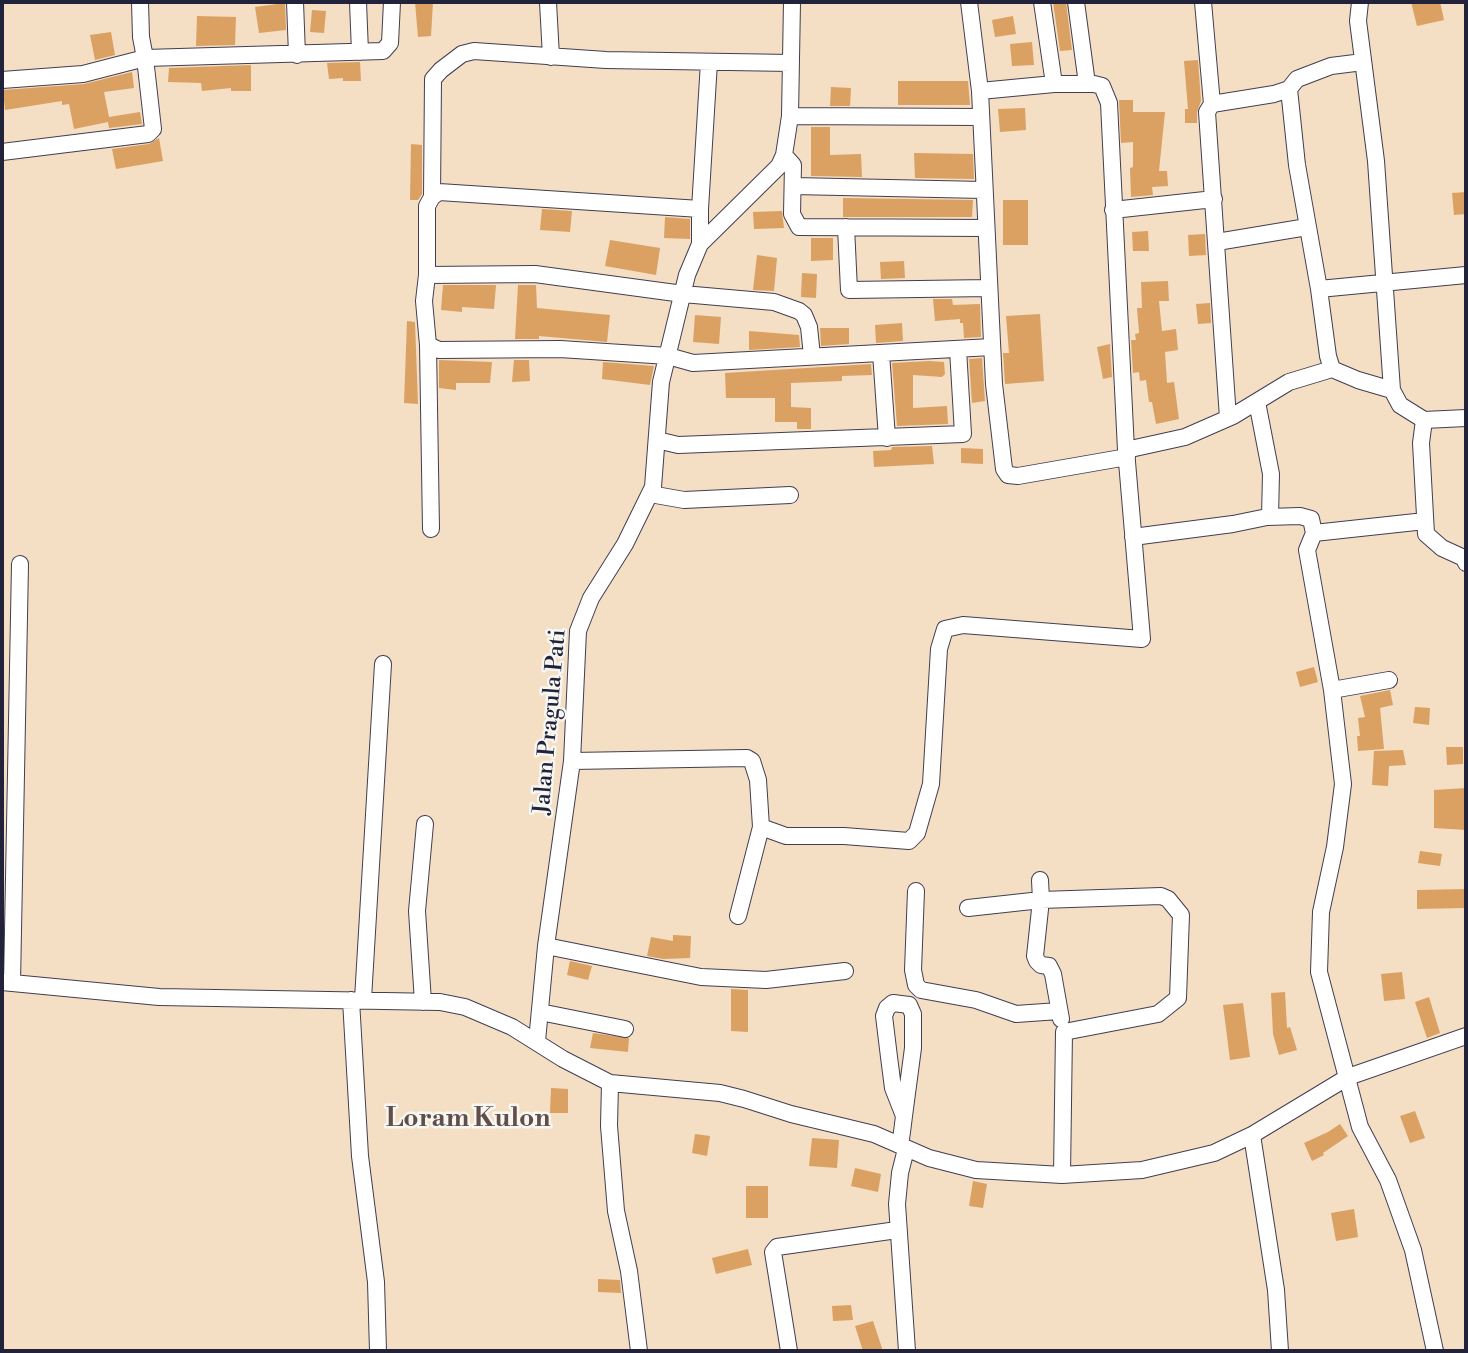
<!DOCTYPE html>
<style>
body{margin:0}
#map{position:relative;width:1468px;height:1353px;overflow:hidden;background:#f4dec4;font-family:"Libre Bodoni",serif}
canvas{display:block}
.frame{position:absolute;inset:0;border:4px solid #22223b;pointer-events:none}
</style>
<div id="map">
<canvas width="1468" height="1353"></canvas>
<div class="frame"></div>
</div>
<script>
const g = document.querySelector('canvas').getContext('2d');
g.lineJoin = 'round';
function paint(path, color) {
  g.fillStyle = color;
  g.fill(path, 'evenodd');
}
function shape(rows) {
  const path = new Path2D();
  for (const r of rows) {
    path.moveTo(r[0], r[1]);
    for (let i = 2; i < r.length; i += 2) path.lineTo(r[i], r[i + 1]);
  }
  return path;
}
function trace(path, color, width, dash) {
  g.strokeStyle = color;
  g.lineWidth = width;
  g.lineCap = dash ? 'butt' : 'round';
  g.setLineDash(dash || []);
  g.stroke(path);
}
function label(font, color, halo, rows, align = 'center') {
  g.font = font + ' "Libre Bodoni",serif';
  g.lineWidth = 5;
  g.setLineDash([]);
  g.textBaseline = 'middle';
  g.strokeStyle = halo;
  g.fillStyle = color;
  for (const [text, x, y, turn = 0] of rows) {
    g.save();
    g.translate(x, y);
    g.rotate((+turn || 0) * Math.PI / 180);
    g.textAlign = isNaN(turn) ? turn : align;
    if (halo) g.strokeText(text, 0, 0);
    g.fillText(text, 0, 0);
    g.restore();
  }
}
const building = shape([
 [415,2,433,2,431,36,418,37],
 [1053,2,1066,2,1072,50,1060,51],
 [1411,2,1440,2,1444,20,1417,26],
 [285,3,286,30,259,33,255,7],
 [312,10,326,11,324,33,310,32],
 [197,16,236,17,235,45,196,46],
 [1013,16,1016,34,995,37,992,20],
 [111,32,115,55,95,60,90,35],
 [1032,42,1034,65,1012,66,1010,44],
 [1198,60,1201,101,1197,112,1197,123,1185,123,1185,109,1188,109,1184,61],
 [360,62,361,81,343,81,343,78,329,79,327,63],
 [251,65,251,91,231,91,231,88,202,91,201,83,168,82,169,68],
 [132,72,134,88,104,92,109,117,140,112,142,124,109,128,108,122,74,129,69,104,62,105,62,101,5,110,3,90,84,84],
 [898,81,968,81,970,105,898,105],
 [831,87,851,88,850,106,830,106],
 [1119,100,1133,100,1133,112,1165,112,1159,171,1167,171,1168,186,1152,187,1153,195,1131,197,1130,168,1133,167,1133,142,1121,143],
 [1025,108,1026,130,1000,132,998,109],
 [811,127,830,127,830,155,861,154,862,177,811,176],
 [159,138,163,161,116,169,112,149,149,144],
 [411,144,422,145,422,194,418,200,410,200],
 [914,153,973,154,974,179,915,178],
 [1466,192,1466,214,1454,215,1452,193],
 [843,198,973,200,972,217,843,217],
 [1003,200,1028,200,1028,245,1003,245],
 [542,209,572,211,570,232,540,230],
 [782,211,784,228,754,229,753,212],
 [665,217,690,219,690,239,664,238],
 [1148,231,1149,251,1133,251,1132,232],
 [1205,234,1206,255,1189,256,1188,235],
 [811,238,833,238,833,260,811,261],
 [610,240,660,248,656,275,605,266],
 [757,255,777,258,774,291,753,290],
 [904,261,905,278,881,279,880,262],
 [802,273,817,274,816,298,801,297],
 [1168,281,1169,301,1159,301,1162,331,1176,329,1178,350,1165,352,1167,383,1174,382,1179,419,1156,424,1152,402,1149,402,1146,380,1140,381,1139,372,1133,373,1131,340,1136,340,1135,334,1139,333,1137,308,1142,308,1141,282],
 [443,285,496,285,494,309,462,307,462,312,441,310],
 [518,285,536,285,537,308,610,315,607,342,539,336,539,339,515,339],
 [933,299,952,299,953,305,980,304,981,337,964,338,963,323,960,323,960,319,935,321],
 [1210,303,1211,323,1198,324,1196,304],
 [1040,314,1044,381,1005,384,1003,353,1009,353,1006,316],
 [695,315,721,317,719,344,693,342],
 [407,321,415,322,418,404,404,403],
 [902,323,903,341,876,343,875,325],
 [820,328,849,328,849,344,821,346],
 [749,331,799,335,800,347,749,350],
 [1110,344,1112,377,1103,379,1097,347],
 [982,358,985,401,972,403,969,359],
 [439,360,492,362,490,383,456,383,456,390,439,388],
 [514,360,529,360,530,381,512,382],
 [929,361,944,362,945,374,942,377,913,375,913,408,947,406,948,424,897,426,892,363],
 [603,362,654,366,650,385,602,379],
 [871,364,872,375,842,376,842,381,791,383,791,407,811,408,811,429,797,429,797,422,775,422,775,398,726,398,725,373],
 [932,446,934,464,874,467,873,451,891,450,892,447],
 [961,448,983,449,983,464,961,463],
 [1314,667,1318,682,1300,687,1296,672],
 [1390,690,1393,705,1380,708,1384,749,1358,751,1357,736,1360,736,1358,718,1365,717,1360,696],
 [1415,707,1430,708,1429,725,1413,723],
 [1446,747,1463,747,1463,764,1447,765],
 [1403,750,1406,765,1389,766,1388,786,1372,785,1374,751],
 [1466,788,1466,830,1434,828,1434,790],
 [1420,851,1442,854,1440,866,1418,863],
 [1466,889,1466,908,1417,909,1417,890],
 [673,935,691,936,690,958,663,959,647,956,651,937,673,941],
 [570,961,592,966,588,980,567,975],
 [1402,972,1405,999,1384,1001,1381,974],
 [731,989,748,990,748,1032,731,1031],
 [1285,992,1287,1028,1290,1027,1297,1050,1279,1055,1273,1034,1271,993],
 [1429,997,1440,1033,1427,1038,1415,1002],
 [1243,1003,1250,1057,1230,1060,1223,1005],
 [593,1033,629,1038,628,1052,590,1048],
 [551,1088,568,1089,568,1113,550,1113],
 [1415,1111,1425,1138,1410,1143,1400,1116],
 [1340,1124,1348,1136,1323,1153,1324,1155,1312,1161,1304,1143,1328,1132],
 [695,1134,710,1136,707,1156,692,1153],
 [812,1138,839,1140,837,1168,809,1166],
 [855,1168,881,1174,878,1192,851,1186],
 [973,1181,987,1184,983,1208,969,1206],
 [746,1186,768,1186,768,1218,746,1218],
 [1354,1209,1358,1237,1336,1241,1331,1213],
 [748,1249,752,1265,716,1274,712,1258],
 [598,1279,620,1280,621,1293,598,1292],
 [851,1305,853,1320,833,1321,832,1306],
 [873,1321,883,1351,863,1351,855,1326]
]);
const minor = shape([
 [140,2,141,37,145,58,383,51,390,43,392,2],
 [295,2,297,55],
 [358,2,360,52],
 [548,2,551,57],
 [969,2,980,91,994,384,1004,469,1008,475,1018,476,1127,457],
 [1042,2,1054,84],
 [1076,2,1087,84],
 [1360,2,1358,21,1376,161,1392,390,1400,405,1424,420],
 [2,80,83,74,145,58,153,129,148,134,2,152],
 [1289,89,1297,79,1331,66,1363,62],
 [1212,104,1207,112,1228,418],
 [790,116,981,117],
 [784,155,793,165,792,214,799,227,986,228],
 [793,186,984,190],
 [432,197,433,79,441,70,462,54,474,51,606,60,791,63],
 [700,209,709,62],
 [1113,210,1214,199],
 [846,227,849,290,989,288],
 [1217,242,1307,227],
 [700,244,700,209,439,192,432,197,427,206,427,275,424,301,428,345,439,350,560,349,668,356,693,363,992,347],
 [427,275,535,274,683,294,774,302,799,311,804,315,809,327,812,356],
 [1319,289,1466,275],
 [428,345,431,529],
 [881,353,887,438],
 [1332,369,1358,380,1392,390],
 [1257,402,1271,474,1270,517],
 [1466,418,1424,420,1421,443,1426,534,1442,548,1464,558,1466,563],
 [657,440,678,445,963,434,958,349],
 [1126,450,1185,437,1233,416,1289,382,1332,369,1328,356,1319,289,1297,165,1289,89,1274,94,1212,104,1203,2],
 [650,494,684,500,790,495],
 [1425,521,1314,533,1307,550,1332,690,1343,784,1335,847,1321,912,1319,972,1360,1127,1388,1180,1413,1250,1435,1351],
 [1133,537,1233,524,1267,517,1300,516,1311,519,1314,533],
 [1332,690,1389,680],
 [572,761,747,758,752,761,758,780,761,827,786,836,844,836,909,841,917,833,931,784,939,649,945,629,963,625,1142,639,1126,450,1109,103,1102,86,1094,84,1054,84,980,91],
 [1040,880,1041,900,1035,956,1037,961,1041,965,1049,966,1053,974,1061,1019],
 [916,891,913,970,916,985,921,990,976,1000,1016,1014,1059,1011],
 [968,908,1041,900,1161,896,1168,899,1181,915,1178,998,1158,1014,1064,1032,1062,1175],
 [738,916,761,827],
 [546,946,701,977,766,980,845,971],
 [2,982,159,997,440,1002,465,1007,512,1027,563,1059,610,1083,720,1093,744,1099,791,1114,874,1134,929,1158,976,1170,1062,1175,1142,1170,1214,1153,1252,1135,1348,1077,1466,1036],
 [12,983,20,564],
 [363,999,383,664],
 [351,1000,360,1156,376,1282,378,1351],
 [423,1002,417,911,425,824],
 [540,1012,625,1029],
 [537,1041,546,946,572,761,578,631,591,598,625,544,653,487,661,382,687,275,700,244,779,166,784,155,790,116,792,2],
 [610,1083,609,1126,616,1211,629,1271,639,1351],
 [1252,1135,1276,1290,1280,1351],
 [900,1145,902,1132,904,1116,913,1048,913,1014,909,1005,893,1003,887,1008,884,1016,889,1057,893,1088,904,1116],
 [906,1149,900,1173,897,1204,907,1351],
 [789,1351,773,1252,777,1247,897,1230]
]);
const streetNames = [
 ["Jalan Pragula Pati",551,722,-85]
];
const quarterNames = [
 ["Loram Kulon",468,1120]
];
paint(building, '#daa163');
trace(minor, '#423e50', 18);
trace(minor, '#fff', 16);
label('23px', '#22223b', '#f6f6f2', streetNames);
label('bold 26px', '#624e49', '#f6f6f2', quarterNames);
</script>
